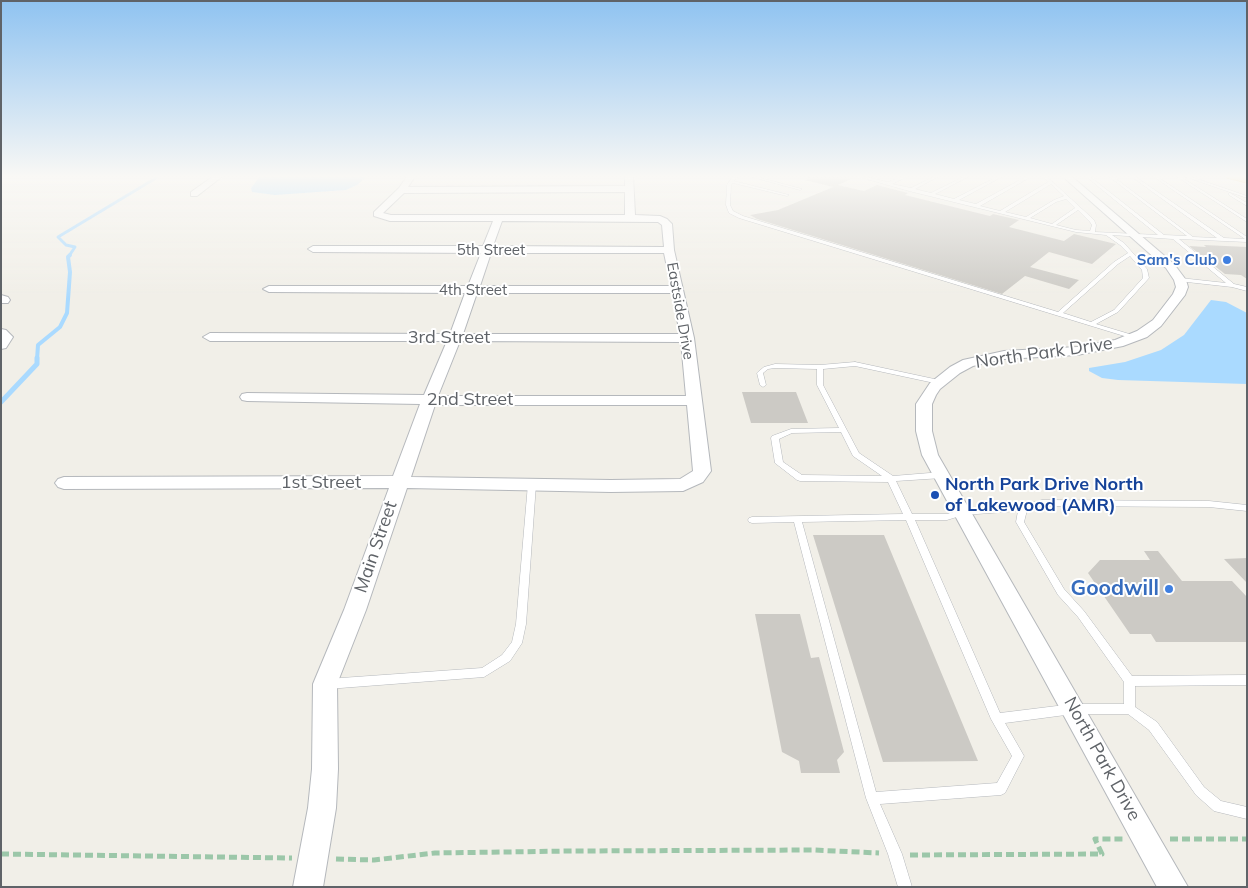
<!DOCTYPE html>
<style>
body{margin:0}
#map{position:relative;width:1248px;height:888px;overflow:hidden;background:#f1efe8;font-family:Mulish,sans-serif}
canvas{display:block}
.frame{position:absolute;inset:0;border:2px solid #5f6368;pointer-events:none}
</style>
<div id="map">
<canvas width="1248" height="888"></canvas>
<div class="frame"></div>
</div>
<script>
const g = document.querySelector('canvas').getContext('2d');
g.lineJoin = 'round';
function paint(path, color) {
  g.fillStyle = color;
  g.fill(path, 'evenodd');
}
function shape(rows) {
  const path = new Path2D();
  for (const r of rows) {
    path.moveTo(r[0], r[1]);
    for (let i = 2; i < r.length; i += 2) path.lineTo(r[i], r[i + 1]);
  }
  return path;
}
function trace(path, color, width, dash) {
  g.strokeStyle = color;
  g.lineWidth = width;
  g.lineCap = dash ? 'butt' : 'round';
  g.setLineDash(dash || []);
  g.stroke(path);
}
function label(font, color, halo, rows, align = 'center') {
  g.font = font + ' Mulish,sans-serif';
  g.lineWidth = 4;
  g.setLineDash([]);
  g.textBaseline = 'middle';
  g.strokeStyle = halo;
  g.fillStyle = color;
  for (const [text, x, y, turn = 0] of rows) {
    g.save();
    g.translate(x, y);
    g.rotate((+turn || 0) * Math.PI / 180);
    g.textAlign = isNaN(turn) ? turn : align;
    if (halo) g.strokeText(text, 0, 0);
    g.fillText(text, 0, 0);
    g.restore();
  }
}
const water = shape([
 [261,175,368,175,357,185,346,190,275,195,252,192,251,188],
 [1211,300,1226,302,1247,313,1247,384,1118,380,1102,378,1089,371,1089,368,1125,362,1161,350,1184,335]
]);
const streamFar2 = shape([
 [69,256,75,247,66,245,58,237,161,175]
]);
const streamFar1 = shape([
 [37,360,38,345,60,327,67,313,70,272,68,257,70,255]
]);
const stream = shape([
 [1,402,37,364,37,358]
]);
const building = shape([
 [799,175,839,175,853,178,838,185,864,191,877,185,908,193,905,195,990,216,993,214,1019,220,1009,227,1064,241,1074,234,1116,244,1092,264,1049,252,1030,267,1079,280,1069,289,1025,276,1002,294,757,219,750,215,778,210,833,187,805,180,809,178],
 [1204,245,1247,247,1247,279,1241,275,1225,274,1189,246,1206,247],
 [742,392,796,392,808,423,751,423],
 [813,535,884,535,978,761,883,762],
 [1144,551,1158,551,1182,581,1232,581,1247,597,1247,642,1156,642,1151,634,1130,634,1088,573,1100,560,1150,560],
 [1247,558,1247,583,1224,559],
 [755,614,800,614,811,658,819,657,844,752,837,760,840,773,801,773,799,761,782,752]
]);
const path = shape([
 [1170,839,1247,839],
 [1,854,292,858],
 [910,855,1102,854,1095,839,1124,839],
 [336,859,374,860,435,853,572,851,813,850,879,853]
]);
const lane = shape([
 [735,175,739,175,734,181,789,195,787,196,733,183,731,185,730,205,733,211,743,216,1058,312,1114,262,1128,253,1120,245,1106,235,1076,232,909,191,852,175,858,175,888,182,906,175,911,175,892,184,911,188,937,175,942,175,915,189,931,193,967,175,972,175,935,194,954,199,1000,175,1005,175,959,200,976,204,1029,175,1034,175,980,206,1000,211,1048,182,1041,175,1045,175,1094,220,1096,225,1095,232,1158,235,1084,175,1088,175,1164,235,1187,236,1107,175,1111,175,1193,237,1217,238,1129,175,1133,175,1224,238,1245,239,1151,175,1155,175,1247,237,1247,242,1179,239,1234,284,1247,287,1247,291,1232,287,1178,281,1178,279,1180,278,1226,283,1173,239,1112,235,1124,243,1147,269,1149,278,1118,312,1096,324,1136,336,1136,338,1134,339,739,218,729,213,726,205,727,185,730,180,735,175],
 [1051,184,1064,196,1054,200,1026,217,1005,212,1051,184],
 [1066,199,1075,208,1052,224,1030,218,1056,202,1066,199],
 [1078,210,1090,222,1092,225,1090,231,1076,230,1056,225,1078,210],
 [1130,256,1142,270,1143,278,1114,310,1091,322,1063,313,1118,264,1130,256],
 [744,175,750,175,802,189,800,190,744,175],
 [1174,175,1178,175,1247,219,1247,222,1174,175],
 [1180,175,1186,175,1247,196,1247,198,1180,175],
 [1230,193,1247,203,1247,206,1229,195,1229,193,1230,193],
 [855,362,939,380,942,382,939,384,855,366,823,369,823,385,859,453,893,476,942,472,946,475,942,478,896,481,912,514,947,514,963,509,1023,505,1042,500,1209,501,1247,505,1247,511,1209,507,1042,506,1027,510,1024,522,1064,589,1084,611,1132,676,1247,675,1247,685,1135,686,1135,707,1157,722,1204,787,1221,801,1247,807,1247,819,1214,811,1196,795,1149,730,1128,714,1073,714,1005,723,1024,756,1005,793,1001,795,880,804,902,854,912,887,898,887,888,854,866,798,794,522,752,523,749,522,748,520,749,518,752,517,903,514,888,482,800,481,797,480,775,463,771,438,772,436,791,429,839,428,817,385,817,369,775,368,768,369,763,373,766,385,763,387,760,385,757,373,758,372,764,367,775,364,820,365,855,362],
 [841,432,853,456,882,476,802,475,783,462,779,439,792,433,841,432],
 [1018,511,1016,522,1058,595,1078,617,1124,682,1124,704,1073,704,1000,713,915,520,947,520,963,515,1018,511],
 [906,520,991,719,1012,756,997,783,876,792,802,522,906,520],
 [532,481,536,484,526,624,522,643,510,661,484,677,327,689,323,687,322,684,323,681,327,679,482,668,502,655,512,642,516,624,528,484,532,481]
]);
const street = shape([
 [215,175,224,175,197,196,191,196,191,192,215,175],
 [408,175,416,175,408,187,625,186,625,175,633,175,635,215,660,216,667,219,672,224,674,250,694,338,711,471,703,482,683,491,611,492,407,488,366,610,337,684,338,769,336,808,323,887,293,887,308,808,312,769,313,684,344,610,389,488,64,489,58,487,55,483,58,479,64,477,393,476,420,404,247,401,242,400,240,397,242,394,247,393,424,395,447,341,210,341,203,337,210,333,450,334,465,293,269,292,263,289,269,286,468,286,481,253,313,252,308,249,313,246,483,246,493,221,390,221,374,216,374,212,399,188,408,175],
 [625,192,625,215,391,215,383,213,404,193,625,192],
 [502,221,658,222,662,225,664,247,493,246,502,221],
 [491,253,664,253,671,286,480,286,491,253],
 [477,293,672,293,680,334,463,334,477,293],
 [460,341,681,342,686,396,438,396,460,341],
 [435,405,687,405,693,471,680,479,611,480,411,477,435,405],
 [1061,175,1070,175,1174,264,1186,280,1188,287,1185,295,1161,326,1147,337,1123,346,1077,355,1004,359,973,366,960,373,940,389,936,395,932,404,932,431,938,455,1188,887,1157,887,922,455,916,431,916,404,930,383,950,367,963,360,1004,351,1077,347,1115,340,1137,331,1153,320,1173,294,1176,287,1174,280,1166,268,1061,175],
 [1,295,8,297,10,300,8,303,1,303,1,295],
 [1,329,6,330,13,337,6,348,1,349,1,329]
]);
const highway = shape([
 [1225,175,1247,175,1247,183,1227,178,1225,175]
]);
const markers = [
 [1227,260,5,"#3f7fe0"],
 [935,495,5,"#1a4fb4"],
 [1169,589,5,"#3f7fe0"]
];
const farStreetnames = [
 ["5th Street",491,250],
 ["4th Street",473,290],
 ["Eastside Drive",680,311,80]
];
const farShopnames = [
 ["Sam's Club",1217,260]
];
const streetNames = [
 ["3rd Street",449,338],
 ["North Park Drive",1044,353,-8],
 ["2nd Street",470,400],
 ["1st Street",321,483],
 ["Main Street",376,547,-71],
 ["North Park Drive",1102,759,61]
];
const transitNames = [
 ["North Park Drive North",945,485],
 ["of Lakewood (AMR)",945,506]
];
const nearShopnames = [
 ["Goodwill",1159,589]
];
paint(water, '#aadaff');
trace(streamFar2, '#aadaff', 3);
trace(streamFar1, '#aadaff', 4);
trace(stream, '#aadaff', 5);
paint(building, '#cccac5');
trace(lane, '#b5b8bc', 1);
trace(street, '#b5b8bc', 2);
trace(highway, '#f9ab00', 1);
trace(path, '#9cc7a9', 5, [8, 4]);
paint(lane, '#fff');
paint(street, '#fff');
paint(highway, '#fde293');
const sky = g.createLinearGradient(0, 0, 0, 299);
sky.addColorStop(0, '#8fc3f1');
sky.addColorStop(0.59, '#f9f8f5');
sky.addColorStop(1, '#f9f8f500');
g.fillStyle = sky;
g.fillRect(0, 0, 1248, 299);
for (const [x, y, r, color] of markers) {
  const dot = new Path2D();
  dot.arc(x, y, r, 0, 2 * Math.PI);
  g.fillStyle = color;
  g.fill(dot);
  trace(dot, '#fff', 2);
}
label('15px', '#5f6368', '#fff', farStreetnames);
label('bold 15px', '#366cbe', '#fff', farShopnames, 'right');
label('18px', '#5f6368', '#fff', streetNames);
label('bold 18px', '#164399', '#fff', transitNames, 'left');
label('bold 21px', '#366cbe', '#fff', nearShopnames, 'right');
</script>
